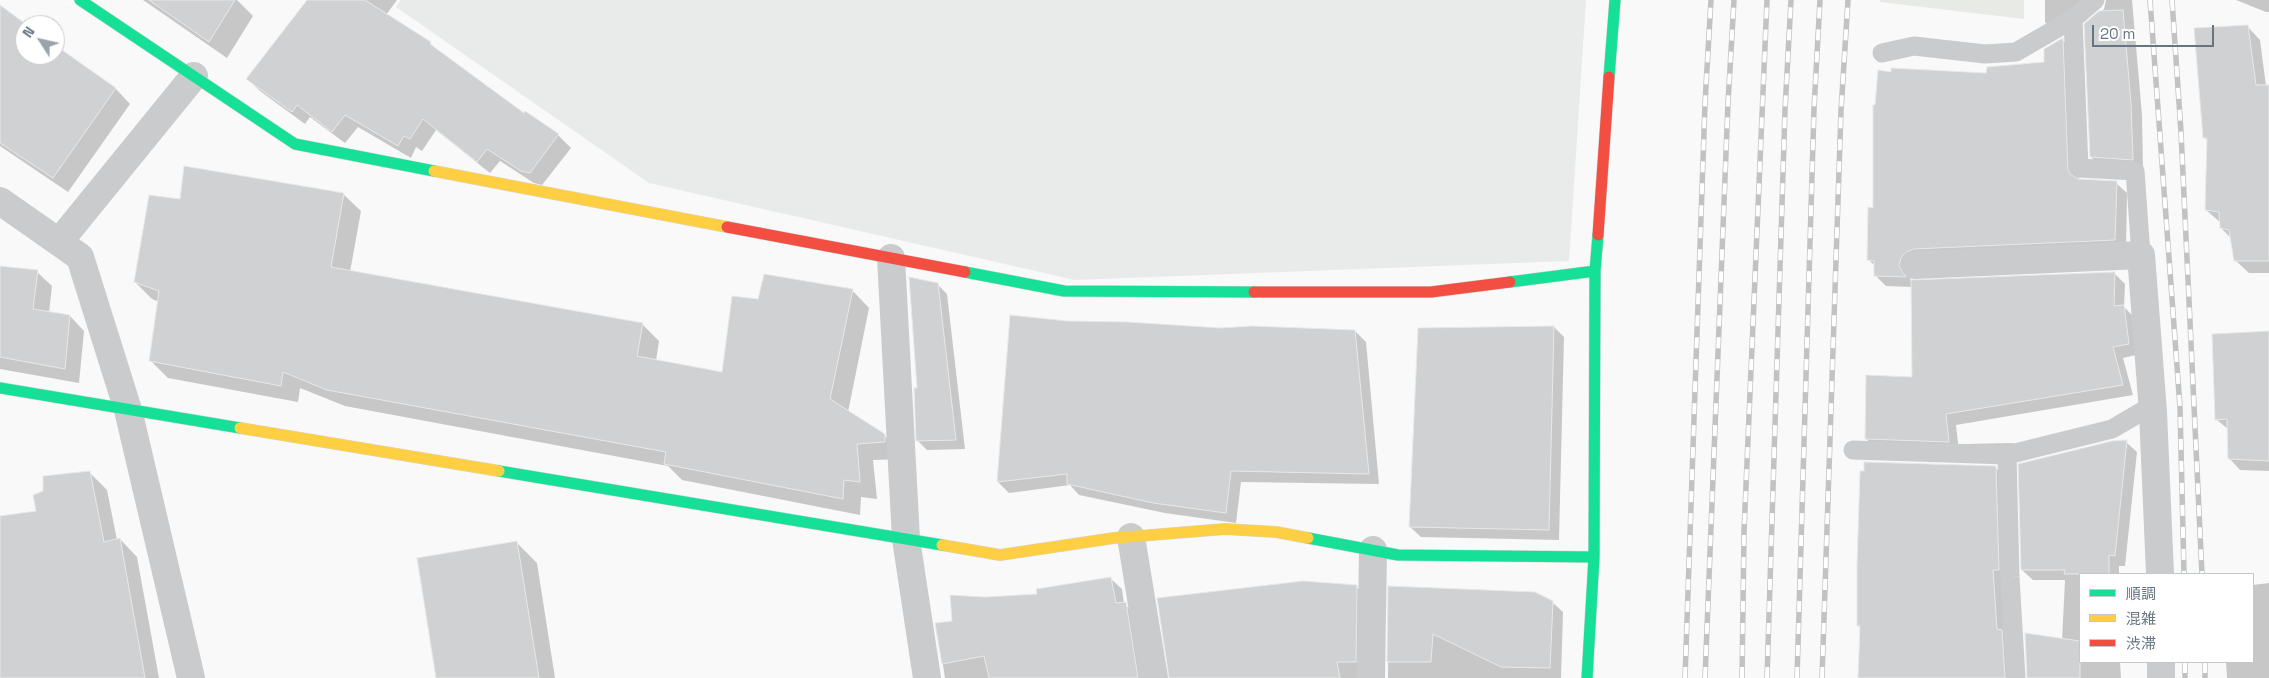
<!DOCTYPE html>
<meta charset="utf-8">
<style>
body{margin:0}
#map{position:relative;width:2269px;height:678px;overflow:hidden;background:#f9f9f9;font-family:"Space Grotesk","Noto Sans JP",sans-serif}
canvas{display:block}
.legend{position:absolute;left:2079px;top:573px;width:175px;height:90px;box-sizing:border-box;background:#fff;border:1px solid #c2c8cd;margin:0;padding:6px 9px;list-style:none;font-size:15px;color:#667581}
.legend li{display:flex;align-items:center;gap:10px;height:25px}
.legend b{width:25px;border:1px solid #c2c8cd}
.north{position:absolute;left:15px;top:15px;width:50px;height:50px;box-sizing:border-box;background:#fff;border:1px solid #c2c8cd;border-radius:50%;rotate:305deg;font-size:14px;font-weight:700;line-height:20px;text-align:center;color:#667581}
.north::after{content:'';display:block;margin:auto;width:18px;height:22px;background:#99a3ab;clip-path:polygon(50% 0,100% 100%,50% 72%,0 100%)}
.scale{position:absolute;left:2092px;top:25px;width:122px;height:22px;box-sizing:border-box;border:2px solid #667581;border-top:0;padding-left:6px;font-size:15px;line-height:18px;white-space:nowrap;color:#667581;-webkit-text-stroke:4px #fff;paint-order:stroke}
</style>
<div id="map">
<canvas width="2269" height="678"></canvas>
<ul class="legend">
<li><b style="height:6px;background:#16e098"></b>順調</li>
<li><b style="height:6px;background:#ffcf43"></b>混雑</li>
<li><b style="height:6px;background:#f24e42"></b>渋滞</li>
</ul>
<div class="north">N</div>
<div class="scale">20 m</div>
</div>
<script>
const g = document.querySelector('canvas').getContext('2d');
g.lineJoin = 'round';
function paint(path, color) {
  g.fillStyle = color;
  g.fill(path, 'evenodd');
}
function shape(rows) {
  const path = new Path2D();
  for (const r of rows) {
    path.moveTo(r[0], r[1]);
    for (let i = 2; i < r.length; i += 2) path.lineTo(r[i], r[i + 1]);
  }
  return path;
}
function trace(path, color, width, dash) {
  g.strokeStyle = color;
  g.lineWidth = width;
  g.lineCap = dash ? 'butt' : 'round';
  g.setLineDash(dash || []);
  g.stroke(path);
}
const built = shape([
 [401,0,1586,0,1569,261,1075,280,649,183,396,7]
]);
const green = shape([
 [1880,0,2024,0,2024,19,1880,2]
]);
const shadow = shape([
 [143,0,237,0,253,16,227,58],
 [308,0,397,0,386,15,430,43,439,52,524,114,526,112,558,135,571,148,542,185,534,183,500,161,490,173,436,130,422,151,416,147,411,158,358,127,345,143,310,117,305,124,260,91,248,79],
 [2045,0,2103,0,2056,33,2045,22],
 [2106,0,2132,0,2142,115,2143,170,2102,168,2091,157,2086,25,2104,9],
 [2236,0,2269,0,2269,12,2266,12],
 [0,7,25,25,25,55,55,55,55,46,116,89,130,104,68,192,0,146],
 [2247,26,2260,40,2266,86,2269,86,2269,273,2249,273,2235,260,2231,238,2221,228,2221,223,2206,210,2208,141,2204,137],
 [2062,40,2073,50,2079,181,2116,183,2127,193,2126,251,1911,269,1910,278,1911,281,2114,273,2125,284,2124,307,2134,317,2140,354,2123,358,2133,395,1956,425,1959,452,1877,449,1866,439,1913,378,1913,287,1886,286,1875,275,1875,266,1868,259,1874,209,1987,74,2045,64],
 [343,194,361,211,350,272,642,324,659,341,656,361,723,373,759,300,852,290,869,308,848,412,884,435,902,453,902,459,873,460,877,499,861,497,860,515,682,480,668,466,345,406,300,388,298,402,168,378,151,361,159,302,152,299,135,282,181,200],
 [0,267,37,272,52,286,49,313,70,316,84,331,79,383,0,369],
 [937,284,947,294,965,449,927,450,918,441,918,390],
 [1011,316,1067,322,1221,329,1355,331,1366,342,1379,484,1241,482,1236,523,1165,513,1079,495,1070,485,1009,493,998,482],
 [1554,327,1564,337,1559,540,1421,537,1410,527],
 [2269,333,2269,471,2240,470,2230,459,2229,430,2216,419],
 [2126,442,2137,452,2125,566,2119,566,2119,574,2080,574,2080,662,2120,662,2121,678,2122,678,2028,678,2062,640,2065,580,2033,580,2022,570],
 [2013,443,2023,453,1975,453,1966,444],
 [1995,467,2006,478,2014,678,1859,678,1861,628,1858,625],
 [89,472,107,490,117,540,120,539,137,557,159,678,0,678,0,517,38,512],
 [517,543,537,563,555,678,438,678],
 [1111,579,1122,589,1124,604,1136,614,1147,678,945,678,937,625,953,622,985,599,1038,595],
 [2269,583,2269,678,2227,678,2226,662,2253,662,2253,585],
 [1356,587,1367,597,1367,678,1170,678],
 [1389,587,1552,602,1563,612,1561,678,1388,678]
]);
const building = shape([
 [149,0,235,0,209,42,149,0],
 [307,0,365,0,431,42,430,44,524,113,525,111,559,134,530,173,521,171,487,149,477,162,423,119,410,139,404,136,398,146,345,115,332,132,297,105,292,112,246,79,307,0],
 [0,5,27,25,25,25,25,55,55,55,55,45,116,88,53,178,0,143,0,5],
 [2123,10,2131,103,2133,160,2090,157,2084,24,2099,11,2123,10],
 [2248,25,2256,85,2269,85,2269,261,2234,261,2229,230,2220,228,2219,212,2205,210,2207,138,2203,138,2194,28,2248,25],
 [2063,38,2068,169,2070,174,2078,179,2117,181,2115,240,1914,249,1906,252,1901,258,1899,266,1906,277,1874,276,1874,261,1867,260,1868,207,1873,208,1873,105,1875,105,1878,70,1891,72,1891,68,1986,73,1987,67,2044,62,2044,49,2063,38],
 [184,166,344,193,331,267,643,323,637,356,722,372,732,296,758,299,764,274,853,289,830,399,885,434,885,442,857,444,860,482,844,480,843,499,664,464,666,452,327,390,283,372,281,386,149,361,159,291,134,282,149,195,180,199,184,166],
 [0,266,38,270,33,309,70,315,65,369,0,357,0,266],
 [2115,272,2114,306,2124,305,2129,344,2113,347,2123,385,1946,414,1949,442,1865,439,1866,375,1912,377,1911,280,2115,272],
 [909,277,938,283,956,440,916,441,914,388,917,388,909,277],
 [1010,315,1067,321,1128,322,1221,328,1252,326,1355,330,1369,474,1231,471,1226,513,1153,503,1067,484,1067,474,997,482,1010,315],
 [1554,326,1549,530,1409,527,1418,328,1554,326],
 [2269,331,2269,461,2228,459,2227,419,2215,420,2212,334,2269,331],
 [2127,440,2115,556,2109,555,2109,574,2064,574,2065,570,2021,570,2018,464,2112,441,2127,440],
 [1864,462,1996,466,1999,570,1993,570,1997,629,2002,630,2005,678,1858,678,1860,626,1857,626,1857,565,1860,471,1864,471,1864,462],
 [90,471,104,542,120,538,145,678,0,678,0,516,36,511,33,495,43,491,43,476,90,471],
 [517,541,539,678,436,678,417,558,517,541],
 [1111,577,1116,603,1126,602,1138,678,989,678,984,656,942,664,935,623,952,621,950,595,985,597,1037,594,1036,589,1111,577],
 [1303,581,1357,585,1356,662,1337,662,1340,678,1169,678,1157,598,1303,581],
 [1388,586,1535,592,1553,601,1550,668,1501,667,1433,634,1431,662,1387,662,1388,586],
 [2025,633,2080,641,2080,678,2027,678,2025,633]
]);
const lane = shape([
 [2073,19,2079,168,2135,171,2141,255],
 [1882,53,1914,46,1985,54,2016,52,2073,19,2095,0],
 [1853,450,2007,455,2112,429,2153,405],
 [2007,455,2010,577,2016,678]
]);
const street = shape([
 [0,201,80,257,128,410,191,678],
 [59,242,194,76],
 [891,258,906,539,927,678],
 [1915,265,2141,255,2153,412,2160,574],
 [1131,537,1154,678],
 [2161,662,2161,678],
 [1371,678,1373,550]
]);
const fast = shape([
 [80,0,295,144,434,171],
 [1609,77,1615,0],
 [965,272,1064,291,1254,292],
 [1510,282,1595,271],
 [0,388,240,428],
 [499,471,942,545],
 [1308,538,1398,555,1594,557],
 [1587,678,1594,557,1595,271,1598,235]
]);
const slow = shape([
 [434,171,727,227],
 [240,428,499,471],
 [942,545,1000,555,1114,538,1225,529,1276,532,1308,538]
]);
const jam = shape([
 [727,227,965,272],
 [1598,235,1609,77],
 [1254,292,1431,292,1510,282]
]);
const rail = shape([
 [2150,0,2180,407,2184,574],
 [2172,0,2181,132,2202,574],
 [2185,662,2185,678],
 [2205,662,2205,678],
 [1685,678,1705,103,1711,0],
 [1705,678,1728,103,1734,0],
 [1742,678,1744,532,1767,0],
 [1767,678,1785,110,1791,0],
 [1797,678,1814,109,1820,0],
 [1822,678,1841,111,1848,0]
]);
paint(built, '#e9eaea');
paint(green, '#e8eae6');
paint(shadow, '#0003');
paint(building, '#cfd1d2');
trace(building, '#e8e8e8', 1);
trace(fast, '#d5d6d7', 12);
trace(slow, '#d5d6d7', 12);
trace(jam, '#d5d6d7', 12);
trace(lane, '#cacbcc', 19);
trace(street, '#cacbcc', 28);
trace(fast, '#16e098', 11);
trace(slow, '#ffcf43', 11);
trace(jam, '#f24e42', 11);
trace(rail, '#c0c2c3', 5.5);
trace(rail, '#fff', 4, [11]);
</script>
